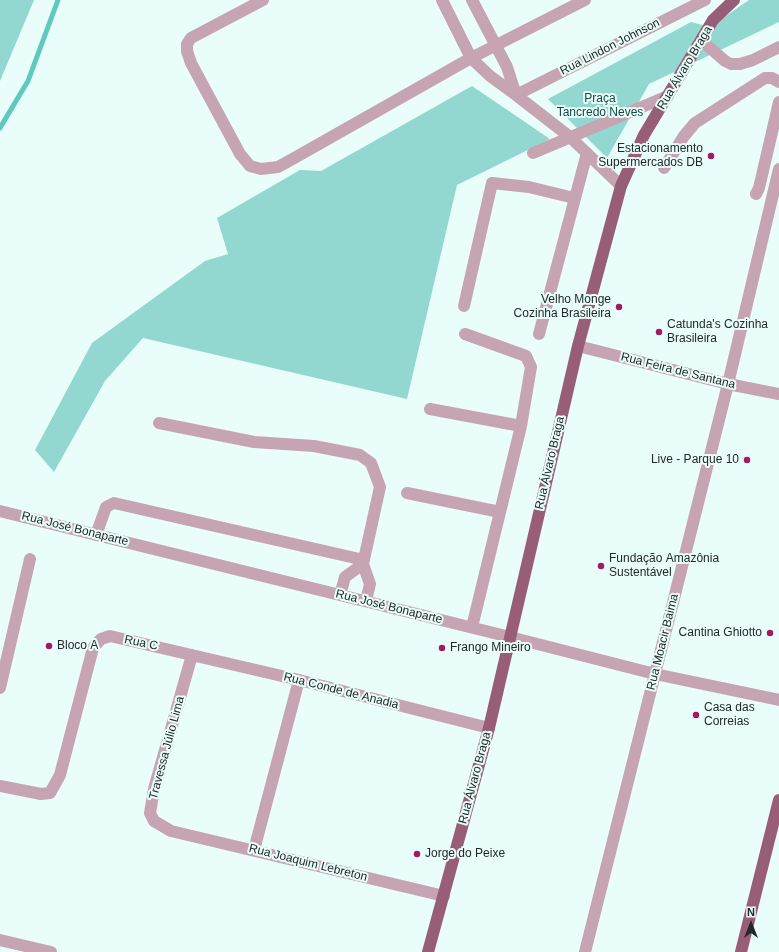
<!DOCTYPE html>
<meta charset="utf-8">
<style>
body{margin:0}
#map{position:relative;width:779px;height:952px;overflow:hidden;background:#e9fdfa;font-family:Helvetica,sans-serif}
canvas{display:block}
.north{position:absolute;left:731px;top:904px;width:40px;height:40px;-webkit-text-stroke:3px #e9fdfa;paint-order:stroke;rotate:0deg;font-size:11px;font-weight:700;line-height:16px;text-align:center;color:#222a29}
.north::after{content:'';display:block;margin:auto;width:14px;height:18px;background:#222a29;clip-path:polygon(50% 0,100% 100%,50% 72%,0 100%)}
</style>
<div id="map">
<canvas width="779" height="952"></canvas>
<div class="north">N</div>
</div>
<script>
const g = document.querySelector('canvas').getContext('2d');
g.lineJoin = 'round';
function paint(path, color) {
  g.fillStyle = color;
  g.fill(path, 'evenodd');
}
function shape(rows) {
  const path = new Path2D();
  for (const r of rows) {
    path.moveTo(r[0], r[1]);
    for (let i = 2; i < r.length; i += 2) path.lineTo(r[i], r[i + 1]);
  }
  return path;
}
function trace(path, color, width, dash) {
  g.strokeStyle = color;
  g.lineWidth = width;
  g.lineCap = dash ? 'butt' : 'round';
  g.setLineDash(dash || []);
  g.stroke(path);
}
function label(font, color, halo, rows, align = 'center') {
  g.font = font + ' Helvetica,sans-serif';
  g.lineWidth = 4;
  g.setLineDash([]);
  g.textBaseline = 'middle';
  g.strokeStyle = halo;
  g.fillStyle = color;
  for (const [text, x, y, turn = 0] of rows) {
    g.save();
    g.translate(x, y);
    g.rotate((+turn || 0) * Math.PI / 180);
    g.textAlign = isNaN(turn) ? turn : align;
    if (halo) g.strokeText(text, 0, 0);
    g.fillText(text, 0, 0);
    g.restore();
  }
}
const green = shape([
 [0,0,34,0,0,81],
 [749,0,779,0,779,22,649,84,607,158,548,99,691,22,710,27],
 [472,86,550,139,457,185,407,399,143,338,105,381,54,472,35,450,92,343,205,261,228,254,217,218,300,170,321,171]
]);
const stream = shape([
 [0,128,28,81,58,0]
]);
const minor = shape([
 [263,0,191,38,187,44,187,51,191,63,240,154,250,166,261,169,278,167,289,161,471,58,585,0],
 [442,0,471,58,490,76,516,95,507,67,472,0],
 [701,40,725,61,731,64,740,64,753,60,779,47],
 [533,153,668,96],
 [664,168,684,136,695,123,765,78,772,78,779,82],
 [621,186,570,137,516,95,705,0],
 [756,194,759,188,779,102],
 [464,306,492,183,529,187,574,198],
 [465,334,526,356,531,367,521,426,472,627],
 [539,334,587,153],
 [578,346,728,384,779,394],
 [430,409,521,426],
 [159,423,254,442,314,446,360,455,371,463,380,487,363,564,370,584,366,601],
 [407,493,500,512],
 [0,511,510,637,655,674,779,700],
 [96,535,106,507,114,503,364,560],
 [340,595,345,577,363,564],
 [192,655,154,789,150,813,154,821,171,831,444,896],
 [0,688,30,559],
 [0,786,41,794,50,793,60,775,93,648,101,639,110,636,299,680,489,728],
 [254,850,299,680],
 [0,940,51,952],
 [585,952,728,384,779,169]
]);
const major = shape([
 [428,952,489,728,578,346,621,186,644,135,713,20,734,0],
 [741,952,779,800]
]);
const markers = [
 [711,156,4,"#a21a66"],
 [619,307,4,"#a21a66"],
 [659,332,4,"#a21a66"],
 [747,460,4,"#a21a66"],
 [601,566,4,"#a21a66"],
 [770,633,4,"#a21a66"],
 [49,646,4,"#a21a66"],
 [442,648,4,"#a21a66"],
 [696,715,4,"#a21a66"],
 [417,854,4,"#a21a66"]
];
const streetNames = [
 ["Rua Lindon Johnson",610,47,-27],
 ["Rua Álvaro Braga",685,68,-59],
 ["Rua Feira de Santana",678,371,14],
 ["Rua Álvaro Braga",550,463,-77],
 ["Rua José Bonaparte",75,529,14],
 ["Rua José Bonaparte",389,607,14],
 ["Rua Moacir Baima",663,642,-76],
 ["Rua C",141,643,12],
 ["Rua Conde de Anadia",341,691,14],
 ["Travessa Júlio Lima",167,748,-75],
 ["Rua Álvaro Braga",475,778,-75],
 ["Rua Joaquim Lebreton",308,863,14]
];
const parkNames = [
 ["Praça",600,99],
 ["Tancredo Neves",600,113]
];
const poiNames = [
 ["Estacionamento",703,149,"right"],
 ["Supermercados DB",703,163,"right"],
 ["Velho Monge",611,300,"right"],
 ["Cozinha Brasileira",611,314,"right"],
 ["Catunda's Cozinha",667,325],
 ["Brasileira",667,339],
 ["Live - Parque 10",739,460,"right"],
 ["Fundação Amazônia",609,559],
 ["Sustentável",609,573],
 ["Cantina Ghiotto",762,633,"right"],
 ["Bloco A",57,646],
 ["Frango Mineiro",450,648],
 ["Casa das",704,708],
 ["Correias",704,722],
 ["Jorge do Peixe",425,854]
];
paint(green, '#92d8d0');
trace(stream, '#5fc9bf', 5);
trace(minor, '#c7a4b1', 12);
trace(major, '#995e77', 12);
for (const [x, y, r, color] of markers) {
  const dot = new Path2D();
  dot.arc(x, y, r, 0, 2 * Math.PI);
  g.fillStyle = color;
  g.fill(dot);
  trace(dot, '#e9fdfa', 1.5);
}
label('12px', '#222a29', '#e9fdfa', streetNames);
label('12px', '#174742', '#e9fdfa', parkNames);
label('12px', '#222a29', '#e9fdfa', poiNames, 'left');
</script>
